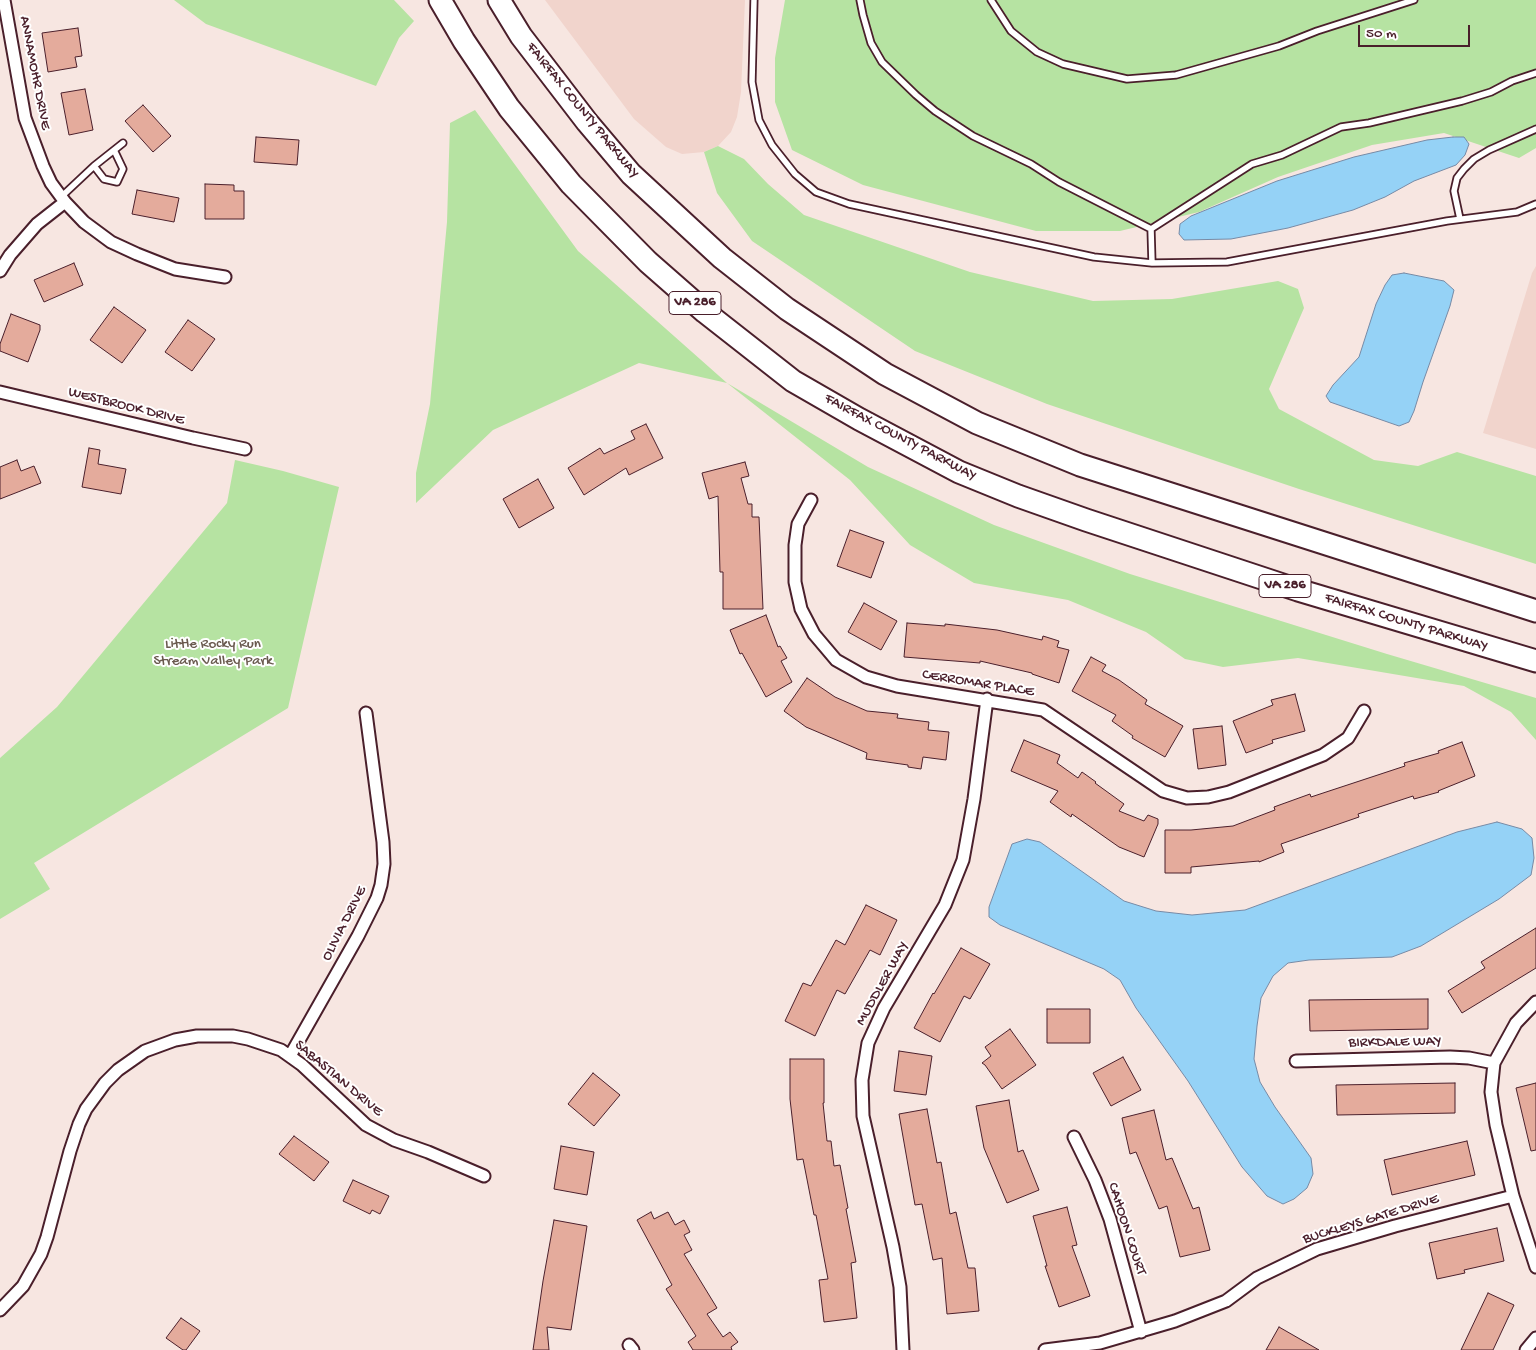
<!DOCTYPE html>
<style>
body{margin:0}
#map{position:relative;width:1536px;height:1350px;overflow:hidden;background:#f7e6e1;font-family:"Gochi Hand",sans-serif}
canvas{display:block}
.scale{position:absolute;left:1358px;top:25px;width:112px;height:22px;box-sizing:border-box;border:2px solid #4a1f2b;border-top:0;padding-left:6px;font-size:15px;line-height:18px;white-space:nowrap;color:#4a1f2b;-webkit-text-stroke:4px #fff;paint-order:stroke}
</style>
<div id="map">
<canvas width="1536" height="1350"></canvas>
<div class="scale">50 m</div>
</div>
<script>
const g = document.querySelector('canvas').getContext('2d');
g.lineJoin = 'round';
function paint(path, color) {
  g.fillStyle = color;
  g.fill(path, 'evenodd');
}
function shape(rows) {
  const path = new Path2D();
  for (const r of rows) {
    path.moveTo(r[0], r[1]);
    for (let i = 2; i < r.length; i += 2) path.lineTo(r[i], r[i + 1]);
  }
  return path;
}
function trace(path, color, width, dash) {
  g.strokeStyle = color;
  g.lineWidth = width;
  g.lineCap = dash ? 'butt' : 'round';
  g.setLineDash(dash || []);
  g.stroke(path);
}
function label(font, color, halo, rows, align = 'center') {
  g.font = font + ' "Gochi Hand",sans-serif';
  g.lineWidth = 4;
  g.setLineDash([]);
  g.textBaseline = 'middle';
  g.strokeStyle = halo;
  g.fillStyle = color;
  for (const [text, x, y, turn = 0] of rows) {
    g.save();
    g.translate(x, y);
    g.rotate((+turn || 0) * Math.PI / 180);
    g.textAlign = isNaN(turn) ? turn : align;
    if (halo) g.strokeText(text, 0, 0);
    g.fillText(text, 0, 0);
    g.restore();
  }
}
const built = shape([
 [545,0,745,0,741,92,737,117,731,132,718,146,704,152,682,154,666,147,634,119],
 [1536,266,1536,449,1483,433,1532,273]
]);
const green = shape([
 [174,0,394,0,414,21,399,38,376,86,206,24],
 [785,0,1536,0,1536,148,1519,158,1444,133,1372,145,1278,177,1199,212,1120,231,1036,231,863,185,792,150,775,102,775,58],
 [475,110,578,251,727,383,868,467,994,525,1130,574,1387,654,1536,698,1536,740,1511,712,1464,686,1298,658,1223,667,1185,659,1146,632,1068,600,974,583,910,545,850,480,727,383,639,363,493,430,416,503,416,473,430,404,447,222,450,123],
 [718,146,744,159,768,184,804,215,970,272,1093,301,1172,299,1278,281,1298,289,1304,308,1269,389,1279,409,1374,460,1418,466,1457,452,1536,476,1536,564,1299,489,1047,404,915,351,752,241,717,193,704,152],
 [235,460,283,471,339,487,288,708,34,863,50,889,0,919,0,758,57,707,227,503]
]);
const water = shape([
 [1453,137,1464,137,1469,144,1465,155,1456,165,1414,181,1385,197,1353,210,1288,228,1231,239,1184,240,1179,234,1180,224,1191,216,1277,181,1354,157,1427,140,1453,137],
 [1404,273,1444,281,1454,290,1450,306,1423,382,1414,411,1409,422,1399,426,1330,402,1326,396,1333,385,1359,357,1376,304,1385,285,1392,275,1404,273],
 [1497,822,1522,829,1532,838,1534,858,1531,875,1499,899,1421,946,1392,957,1309,960,1288,963,1273,976,1261,998,1257,1026,1254,1059,1260,1082,1275,1107,1311,1158,1313,1174,1307,1188,1294,1199,1283,1204,1267,1196,1242,1167,1188,1081,1136,1008,1120,980,1104,969,1000,925,989,917,989,907,1012,844,1027,839,1040,842,1124,901,1156,911,1192,915,1245,910,1457,832,1497,822]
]);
const building = shape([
 [78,28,82,56,75,57,77,67,48,72,42,33,78,28],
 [85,89,93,130,69,135,61,93,85,89],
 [143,105,171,136,153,152,125,121,143,105],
 [256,137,299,140,297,165,254,162,256,137],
 [205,184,234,185,234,191,244,191,244,219,205,219,205,184],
 [137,190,179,198,174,222,132,214,137,190],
 [74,263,83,285,44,302,34,280,74,263],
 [114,307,146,330,122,363,90,340,114,307],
 [11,314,40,325,40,330,28,362,0,351,0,344,11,314],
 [188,320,215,339,192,371,165,352,188,320],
 [646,424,663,458,629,475,626,468,584,495,568,468,600,448,604,454,635,439,631,431,646,424],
 [89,448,100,450,98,464,126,469,121,494,82,487,89,448],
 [17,460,21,471,34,466,41,483,0,499,0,467,17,460],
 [745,462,749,476,741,478,748,504,752,504,752,517,759,517,763,609,723,609,723,572,720,572,718,496,709,499,702,473,745,462],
 [538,479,554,508,519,528,503,499,538,479],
 [850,530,884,542,871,578,837,566,850,530],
 [864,603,897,621,881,650,848,632,864,603],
 [766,615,778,647,780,646,787,658,781,661,792,682,766,697,742,653,740,654,730,630,766,615],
 [907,623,945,626,945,624,997,630,1042,640,1043,636,1059,641,1057,647,1069,650,1059,683,1032,674,1032,673,980,661,980,663,904,657,907,623],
 [1091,657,1106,665,1102,671,1119,680,1147,700,1145,704,1183,726,1165,757,1132,738,1133,736,1112,721,1116,715,1072,691,1091,657],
 [807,678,835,697,867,711,898,714,897,718,929,722,928,730,949,732,946,760,923,757,921,769,908,767,908,765,866,759,867,753,806,727,784,711,807,678],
 [1295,694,1305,731,1272,740,1273,743,1246,753,1233,721,1273,705,1271,700,1295,694],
 [1222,726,1226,765,1198,769,1193,729,1222,726],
 [1024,740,1060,755,1057,763,1078,778,1082,772,1096,782,1095,783,1124,804,1119,811,1144,821,1148,815,1158,819,1158,824,1144,857,1119,847,1072,814,1071,817,1050,802,1058,791,1011,771,1024,740],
 [1462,742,1475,776,1438,791,1439,792,1414,799,1413,796,1358,814,1359,817,1281,844,1284,852,1259,862,1259,861,1191,867,1191,873,1165,873,1165,830,1191,830,1233,826,1275,810,1274,807,1310,794,1311,797,1405,766,1404,763,1439,753,1438,751,1462,742],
 [866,905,897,920,880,955,870,950,845,994,837,990,815,1036,785,1021,803,983,811,986,836,940,845,945,866,905],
 [1536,928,1536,968,1462,1013,1448,991,1485,968,1481,962,1536,928],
 [961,948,990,964,970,999,964,996,940,1042,914,1028,933,993,934,994,961,948],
 [1428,999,1428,1029,1310,1031,1309,1000,1428,999],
 [1047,1009,1090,1009,1090,1043,1047,1043,1047,1009],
 [1010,1029,1036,1065,1002,1089,985,1065,982,1063,991,1056,985,1047,1010,1029],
 [899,1051,932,1056,926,1095,894,1091,899,1051],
 [1123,1057,1141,1090,1111,1106,1093,1073,1123,1057],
 [790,1059,824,1059,824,1103,823,1103,827,1141,831,1141,834,1166,840,1165,848,1208,846,1209,856,1262,851,1263,857,1318,824,1322,819,1280,828,1279,816,1215,814,1215,803,1159,797,1160,790,1099,790,1059],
 [593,1073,620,1095,594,1126,568,1104,593,1073],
 [1455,1083,1455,1113,1337,1115,1336,1085,1455,1083],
 [1536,1083,1536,1150,1531,1151,1516,1088,1536,1083],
 [1009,1100,1018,1152,1023,1150,1039,1190,1007,1203,984,1148,976,1106,1009,1100],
 [927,1109,937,1163,941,1162,950,1214,956,1212,968,1268,975,1268,979,1311,947,1314,942,1258,933,1260,922,1204,915,1205,899,1114,927,1109],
 [1154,1110,1166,1160,1172,1158,1193,1209,1199,1207,1210,1250,1180,1257,1167,1206,1159,1209,1136,1152,1130,1154,1122,1118,1154,1110],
 [294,1136,329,1162,314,1181,279,1154,294,1136],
 [1467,1141,1475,1175,1392,1195,1384,1160,1467,1141],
 [561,1146,594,1152,587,1195,554,1189,561,1146],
 [353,1180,389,1196,380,1214,372,1210,370,1214,343,1201,353,1180],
 [1067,1207,1077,1245,1072,1246,1090,1296,1059,1307,1045,1266,1047,1266,1033,1216,1067,1207],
 [651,1212,654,1219,668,1212,675,1225,684,1220,690,1232,684,1235,692,1250,684,1254,717,1308,707,1314,723,1337,730,1332,738,1342,731,1347,732,1350,693,1350,688,1342,696,1336,666,1289,672,1285,637,1220,651,1212],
 [554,1220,587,1226,571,1330,547,1327,549,1350,533,1350,543,1281,554,1220],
 [1497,1228,1504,1261,1464,1270,1465,1273,1437,1279,1429,1243,1497,1228],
 [1488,1293,1514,1305,1493,1350,1461,1350,1488,1293],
 [181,1318,200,1331,186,1350,183,1350,166,1338,181,1318],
 [1279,1327,1319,1350,1266,1350,1279,1327]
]);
const service = shape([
 [754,0,752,82,759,120,772,145,795,174,816,192,849,204,1094,257,1152,263,1227,262,1447,221,1517,212,1536,204],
 [860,0,863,15,871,43,882,62,916,95,935,111,973,136,1031,164,1059,182,1151,229,1152,263],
 [991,0,1011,31,1037,52,1063,64,1127,79,1176,75,1279,46,1317,31,1414,0],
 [94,166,104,179,117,182,123,169,114,150],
 [61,197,94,166,123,143],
 [1460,219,1454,191,1457,178,1464,169,1474,159,1489,150,1536,129],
 [1151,229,1252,164,1282,155,1341,127,1369,123,1462,101,1491,92,1512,81,1536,73]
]);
const minor = shape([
 [4,0,25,118,43,166,51,183,65,202,84,222,111,242,137,254,175,269,225,277],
 [0,271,10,255,37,224,65,202],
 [0,392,193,438,245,449],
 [811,500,798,524,795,545,795,582,801,609,814,634,836,660,866,677,897,686,1043,710,1163,791,1187,798,1208,797,1229,792,1323,755,1348,738,1364,711],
 [1536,1002,1516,1023,1494,1063,1491,1092,1496,1125,1513,1196,1536,1267],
 [290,1056,358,936,377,898,381,885,384,864,383,842,366,713],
 [1296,1061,1450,1057,1469,1058,1494,1063],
 [1074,1137,1095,1180,1110,1219,1141,1332],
 [0,1310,23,1286,41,1254,47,1237,70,1151,79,1124,86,1109,105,1083,118,1070,145,1051,175,1040,197,1036,233,1036,248,1039,281,1050,302,1065,366,1125,394,1140,428,1152,484,1176],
 [629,1345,633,1350],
 [903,1350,900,1287,893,1247,863,1116,862,1080,868,1043,884,1008,945,905,963,860,974,799,987,699],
 [1045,1350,1100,1343,1175,1321,1226,1301,1257,1278,1317,1249,1395,1226,1513,1196],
 [1526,1350,1536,1338]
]);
const motorway = shape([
 [440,0,464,41,509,108,571,184,648,262,705,312,793,381,859,419,959,472,1018,496,1086,520,1298,590,1536,661],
 [499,0,521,36,587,122,631,174,722,258,787,309,885,374,977,423,1080,465,1536,611]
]);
const shields = [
 [695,303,52],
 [1285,586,52]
];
const shieldNames = [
 ["VA 286",695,303],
 ["VA 286",1285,586]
];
const streetNames = [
 ["ANNAMOHR DRIVE",34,73,79],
 ["FAIRFAX COUNTY PARKWAY",582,111,51],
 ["WESTBROOK DRIVE",126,407,14],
 ["FAIRFAX COUNTY PARKWAY",900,438,28],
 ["FAIRFAX COUNTY PARKWAY",1406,623,17],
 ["CERROMAR PLACE",978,684,9],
 ["OLIVIA DRIVE",345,924,-63],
 ["MUDDLER WAY",883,984,-61],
 ["BIRKDALE WAY",1395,1043,-1],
 ["SABASTIAN DRIVE",338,1079,40],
 ["BUCKLEYS GATE DRIVE",1371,1220,-17],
 ["CAHOON COURT",1126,1229,72]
];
const parkNames = [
 ["Little Rocky Run",213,645],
 ["Stream Valley Park",213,662]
];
paint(built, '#f1d4cc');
paint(green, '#b6e3a2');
paint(water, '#95d2f6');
trace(water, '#778aa5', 1);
paint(building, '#e4ab9c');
trace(building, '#4a1f2b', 1);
trace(service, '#4a1f2b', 9);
trace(minor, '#4a1f2b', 15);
trace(motorway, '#4a1f2b', 25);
trace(service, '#fff', 5.5);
trace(minor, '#fff', 11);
trace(motorway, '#fff', 21);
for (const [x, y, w] of shields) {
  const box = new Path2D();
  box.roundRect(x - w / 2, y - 11.5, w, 23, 4);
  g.fillStyle = '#fff';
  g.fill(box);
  trace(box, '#4a1f2b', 1);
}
label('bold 14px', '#4a1f2b', null, shieldNames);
label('15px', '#4a1f2b', '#fff', streetNames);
label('15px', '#6a5a4f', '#fff', parkNames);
</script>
